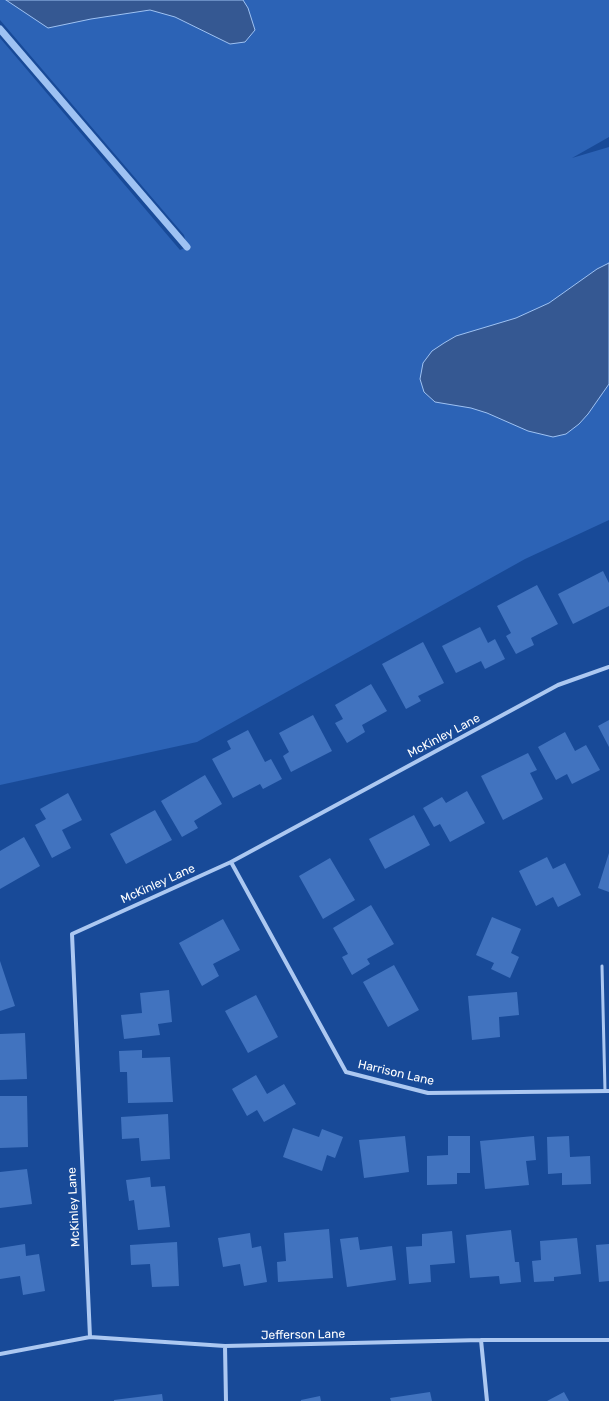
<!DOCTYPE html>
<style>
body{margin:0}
canvas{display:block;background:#184a98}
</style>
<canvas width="609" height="1401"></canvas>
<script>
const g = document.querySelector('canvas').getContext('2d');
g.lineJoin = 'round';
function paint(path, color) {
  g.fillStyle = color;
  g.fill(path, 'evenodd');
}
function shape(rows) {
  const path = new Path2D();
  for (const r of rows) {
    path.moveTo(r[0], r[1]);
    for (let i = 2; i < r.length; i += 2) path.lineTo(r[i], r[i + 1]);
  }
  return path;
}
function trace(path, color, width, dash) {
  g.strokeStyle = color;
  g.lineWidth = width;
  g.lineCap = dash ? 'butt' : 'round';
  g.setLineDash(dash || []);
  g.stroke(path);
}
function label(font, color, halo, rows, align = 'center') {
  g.font = font + ' Rubik,sans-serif';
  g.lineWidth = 4;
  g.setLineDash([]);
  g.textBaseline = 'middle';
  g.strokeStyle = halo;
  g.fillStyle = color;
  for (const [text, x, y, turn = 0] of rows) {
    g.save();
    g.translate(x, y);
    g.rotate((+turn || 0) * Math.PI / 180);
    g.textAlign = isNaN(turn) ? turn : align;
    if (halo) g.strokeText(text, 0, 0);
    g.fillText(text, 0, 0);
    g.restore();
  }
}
const green = shape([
 [0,0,609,0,609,137,572,158,609,147,609,520,525,559,197,742,0,785,0,38,180,250,187,247,184,235,0,20]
]);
const water = shape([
 [6,0,243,0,248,8,255,30,245,42,230,44,175,17,150,10,91,19,48,28,6,0],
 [609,263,609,384,588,414,579,424,566,434,553,437,528,431,487,413,471,408,435,402,424,392,420,379,423,363,432,351,444,343,456,336,516,318,549,303,597,269,609,263]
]);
const stream = shape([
 [0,29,187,247]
]);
const building = shape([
 [603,571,609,583,609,606,573,624,558,594],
 [537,585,558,624,531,638,534,645,516,654,506,636,511,633,497,606],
 [480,627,488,643,495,639,505,659,485,669,481,661,456,673,442,646],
 [423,642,444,683,418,696,421,701,406,709,382,664],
 [371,684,387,711,362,725,365,732,347,743,335,723,343,719,335,705],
 [313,715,332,751,291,772,283,756,289,752,279,733],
 [609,720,609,747,598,726],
 [248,730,265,762,271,759,282,779,263,789,260,784,233,798,212,759,231,749,227,741],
 [565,732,575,751,586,745,600,770,572,784,567,774,556,780,538,747],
 [528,753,537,770,530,773,543,799,503,820,481,776],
 [205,775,222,804,194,821,198,828,182,837,161,801],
 [467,791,485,823,450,842,440,824,434,827,423,808,442,797,446,803],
 [68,793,82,820,62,830,71,848,52,858,35,825,46,819,40,809],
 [155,810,172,840,126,864,110,834],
 [414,815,430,845,385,869,369,839],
 [24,837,40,866,0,889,0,851],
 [609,853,609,892,598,888],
 [547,857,553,869,565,863,581,895,558,907,553,897,536,906,519,871],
 [330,858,355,900,323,919,299,876],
 [371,905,394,944,367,959,370,964,352,975,342,957,348,954,333,928],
 [492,917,521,929,511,953,519,957,510,978,491,969,494,963,476,955],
 [223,919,240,950,213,964,219,976,202,986,179,943],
 [0,961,15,1006,0,1011],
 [394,965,419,1010,388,1027,363,982],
 [169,990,172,1022,158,1024,160,1035,124,1039,121,1015,142,1013,140,993],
 [517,992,519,1015,499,1017,500,1037,472,1040,468,996],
 [256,995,278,1037,248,1053,225,1011],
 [25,1033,27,1079,0,1080,0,1034],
 [142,1050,142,1058,170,1057,173,1102,128,1103,127,1072,120,1072,119,1051],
 [256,1075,267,1094,284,1084,296,1104,264,1122,257,1110,247,1116,232,1089],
 [0,1096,27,1096,28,1147,0,1148],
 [168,1114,170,1159,141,1161,139,1138,122,1139,121,1117],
 [293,1128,319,1137,322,1129,343,1137,335,1158,327,1155,322,1171,283,1157],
 [405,1136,409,1172,364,1178,359,1140],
 [448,1136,470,1136,470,1173,457,1173,457,1184,427,1185,427,1156,448,1155],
 [534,1136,536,1160,526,1161,529,1185,485,1189,480,1141],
 [569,1136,570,1157,590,1156,591,1184,562,1185,562,1173,548,1174,547,1137],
 [27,1169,32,1204,0,1208,0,1172],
 [150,1177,151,1187,165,1186,170,1227,138,1230,134,1200,129,1201,126,1180],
 [329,1229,333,1278,278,1282,277,1262,286,1261,284,1233],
 [511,1230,515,1262,519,1262,521,1282,500,1284,499,1276,470,1278,466,1235],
 [452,1231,455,1263,430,1265,431,1282,409,1284,406,1247,422,1246,422,1234],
 [250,1233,252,1248,261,1246,267,1282,244,1286,240,1264,223,1267,218,1238],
 [358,1237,360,1250,392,1246,396,1280,347,1287,340,1239],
 [577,1238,581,1274,554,1277,554,1281,534,1282,532,1261,541,1260,540,1241],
 [177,1242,179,1286,152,1287,150,1264,131,1265,130,1245],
 [25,1244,26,1256,39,1254,45,1291,23,1295,20,1276,0,1279,0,1248],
 [609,1244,609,1281,599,1282,596,1245],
 [430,1392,432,1401,391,1401,390,1398],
 [564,1392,569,1401,547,1401],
 [162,1394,163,1401,114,1401,114,1400],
 [320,1396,321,1401,301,1401,301,1400]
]);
const service = shape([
 [602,966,605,1091]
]);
const minor = shape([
 [231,862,346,1072,428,1093,609,1091],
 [90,1337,72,934,231,862,558,685,609,667],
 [481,1340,487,1401],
 [225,1346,226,1401],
 [0,1354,90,1337,225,1346,481,1340,609,1340]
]);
const streetNames = [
 ["McKinley Lane",444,736,-28],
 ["McKinley Lane",158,884,-24],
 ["Harrison Lane",396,1073,13],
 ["McKinley Lane",74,1207,-93],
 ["Jefferson Lane",303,1335,-1]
];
paint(green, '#2c63b6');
paint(water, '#355892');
trace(water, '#9ec2f3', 1);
trace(stream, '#9ec2f3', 7);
paint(building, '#4173bf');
trace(service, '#acc8f1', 3);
trace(minor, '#acc8f1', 4);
label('12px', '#fff', '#184a98', streetNames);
</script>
